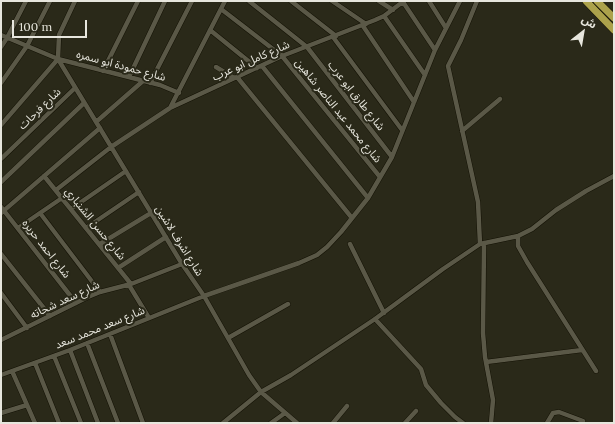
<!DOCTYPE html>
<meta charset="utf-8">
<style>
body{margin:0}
#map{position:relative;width:615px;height:424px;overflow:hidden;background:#2a2919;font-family:Lora,"Noto Sans Arabic",serif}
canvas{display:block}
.frame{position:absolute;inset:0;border:2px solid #e7e6dd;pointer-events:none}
.north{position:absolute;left:563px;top:12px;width:40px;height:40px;-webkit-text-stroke:3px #2a2919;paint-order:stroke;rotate:31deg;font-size:11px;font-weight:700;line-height:16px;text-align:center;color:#e7e6dd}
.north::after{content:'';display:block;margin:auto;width:14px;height:18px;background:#e7e6dd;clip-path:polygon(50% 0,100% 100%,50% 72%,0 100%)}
.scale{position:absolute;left:12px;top:20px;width:75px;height:18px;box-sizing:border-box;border:2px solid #e7e6dd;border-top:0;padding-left:5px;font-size:12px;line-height:14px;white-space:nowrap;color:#e7e6dd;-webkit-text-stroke:3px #2a2919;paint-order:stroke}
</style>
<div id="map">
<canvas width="615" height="424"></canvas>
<div class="frame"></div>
<div class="north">ش</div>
<div class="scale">100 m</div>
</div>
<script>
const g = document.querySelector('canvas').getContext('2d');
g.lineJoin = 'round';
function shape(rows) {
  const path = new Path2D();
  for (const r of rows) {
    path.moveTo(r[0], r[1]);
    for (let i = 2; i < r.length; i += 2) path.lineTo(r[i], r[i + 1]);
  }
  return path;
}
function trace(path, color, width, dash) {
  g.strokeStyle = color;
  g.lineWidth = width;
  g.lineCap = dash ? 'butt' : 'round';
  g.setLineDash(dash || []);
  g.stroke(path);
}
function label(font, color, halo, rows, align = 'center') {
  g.font = font + ' Lora,"Noto Sans Arabic",serif';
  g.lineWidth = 4;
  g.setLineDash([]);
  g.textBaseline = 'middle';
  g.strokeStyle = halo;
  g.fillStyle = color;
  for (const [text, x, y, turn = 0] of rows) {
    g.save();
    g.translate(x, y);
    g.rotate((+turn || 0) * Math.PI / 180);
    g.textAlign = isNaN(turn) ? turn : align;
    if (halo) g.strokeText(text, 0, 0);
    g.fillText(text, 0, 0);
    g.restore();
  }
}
const minor = shape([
 [75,1,59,35,58,59,182,264,204,296,249,375,261,392,297,423],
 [249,1,307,47,392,157],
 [291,1,336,36],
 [332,1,366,24],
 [379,1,393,10],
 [429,1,446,28],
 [477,1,461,40,448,66,478,202,480,244],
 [403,2,435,50],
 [221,9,282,56,380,177],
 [384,16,425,75],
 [363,26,414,102],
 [210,30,257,68],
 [1,35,58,59,160,85,179,93],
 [333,37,402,130],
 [1,47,7,38,26,1],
 [262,66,368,198],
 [216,67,234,78],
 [103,71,138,1],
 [129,77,165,1],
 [237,77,352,218],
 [1,83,27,46,50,1],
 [150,83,192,1],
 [170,108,225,1],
 [96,122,143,81],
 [1,125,58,59],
 [462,131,500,99],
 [1,159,75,88],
 [44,176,131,284],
 [1,182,84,103],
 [56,190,111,147,170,108,282,56,375,20,384,16,404,1],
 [1,207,76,303],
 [71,209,126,171],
 [1,213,100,128],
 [40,213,100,292],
 [18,228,62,198],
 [86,228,139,192],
 [518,236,518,246,527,262,596,371],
 [484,243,483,333,485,357,493,400,491,423],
 [100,244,151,213],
 [350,244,384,313],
 [1,254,50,316],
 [118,268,166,237],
 [129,285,149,318],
 [1,293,27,328],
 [375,319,421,369,426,385,441,403,455,417,463,423],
 [110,334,143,423],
 [228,338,288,304],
 [1,340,88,297,100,292,131,284,182,264],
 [87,343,118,423],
 [70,350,98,423],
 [54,356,81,423],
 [486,362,582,350],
 [35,363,59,423],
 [12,371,35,423],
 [1,375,70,350,204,296,299,263,317,255,327,247,341,232,368,198,392,157,435,50,460,1],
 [1,413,27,405],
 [223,423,261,392,291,375,375,319,443,269,480,244,518,236,532,229,556,210,586,191,614,176],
 [271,423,285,413],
 [333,423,347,406],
 [405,423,416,411],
 [547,423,553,413,559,412,583,421]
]);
const trunk = shape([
 [586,1,614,30],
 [597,1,614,18]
]);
const streetNames = [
 ["شارع كامل ابو عرب",251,61,-24],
 ["شارع حمودة ابو سمره",121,66,15],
 ["شارع طارق ابو عرب",356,96,52],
 ["شارع فرحات",40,109,-44],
 ["شارع محمد عبد الناصر شاهين",338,111,51],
 ["شارع حسن الشنباري",95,224,51],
 ["شارع اشرف لاشين",179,241,58],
 ["شارع احمد حريره",46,249,52],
 ["شارع سعد شحاته",65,300,-25],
 ["شارع سعد محمد سعد",100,328,-22]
];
trace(minor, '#131104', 5.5);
trace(trunk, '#131104', 8);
trace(minor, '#5a5847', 4.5);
trace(trunk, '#aca24b', 7);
label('11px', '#e7e6dd', '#2a2919', streetNames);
</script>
